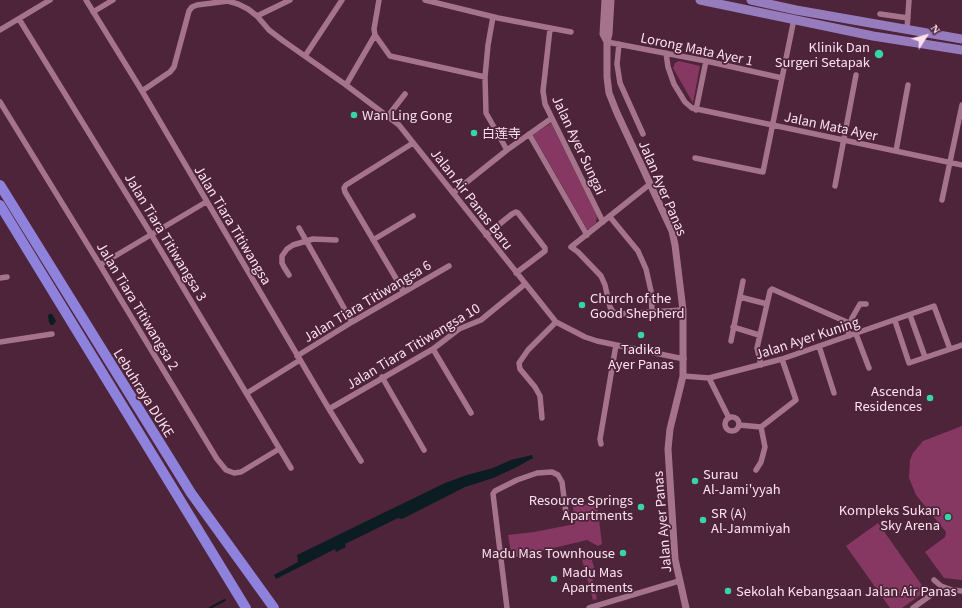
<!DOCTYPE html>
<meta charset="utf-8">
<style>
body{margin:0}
#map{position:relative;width:962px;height:608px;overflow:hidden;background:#4d243a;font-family:Georgia,serif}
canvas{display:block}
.north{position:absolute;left:906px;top:16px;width:40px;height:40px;-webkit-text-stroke:3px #4d243a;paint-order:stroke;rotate:54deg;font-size:11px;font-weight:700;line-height:16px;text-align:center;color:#fde2ee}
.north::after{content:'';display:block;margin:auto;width:14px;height:18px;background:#fde2ee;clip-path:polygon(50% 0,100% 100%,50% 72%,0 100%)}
</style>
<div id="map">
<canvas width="962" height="608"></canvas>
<div class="north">N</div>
</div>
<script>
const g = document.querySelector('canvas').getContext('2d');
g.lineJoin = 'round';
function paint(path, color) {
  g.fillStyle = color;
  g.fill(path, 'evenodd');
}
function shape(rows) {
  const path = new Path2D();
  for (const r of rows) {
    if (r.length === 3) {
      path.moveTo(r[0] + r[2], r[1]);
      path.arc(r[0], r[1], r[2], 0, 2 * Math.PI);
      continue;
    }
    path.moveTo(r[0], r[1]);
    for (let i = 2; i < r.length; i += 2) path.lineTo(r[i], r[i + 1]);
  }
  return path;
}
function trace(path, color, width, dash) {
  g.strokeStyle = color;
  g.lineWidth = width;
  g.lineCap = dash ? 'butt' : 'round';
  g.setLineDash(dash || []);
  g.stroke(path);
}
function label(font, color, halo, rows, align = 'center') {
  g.font = font + ' Georgia,"Noto Sans SC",serif';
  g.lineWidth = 3.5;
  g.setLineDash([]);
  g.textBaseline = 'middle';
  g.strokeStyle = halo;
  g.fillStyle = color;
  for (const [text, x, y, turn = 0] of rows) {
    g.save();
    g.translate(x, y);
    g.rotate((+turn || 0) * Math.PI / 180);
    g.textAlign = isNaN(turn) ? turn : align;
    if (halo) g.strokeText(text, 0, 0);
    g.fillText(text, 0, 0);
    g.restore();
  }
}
const green = shape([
 [679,61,700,66,693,103,673,68,675,63],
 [551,123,597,216,596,223,589,229,587,229,533,135],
 [962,426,962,580,944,578,925,552,945,537,946,532,916,495,909,478,910,460,913,453,923,441],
 [597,503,602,544,598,546,587,540,512,558,508,535,534,532,575,524,573,506],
 [878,523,926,591,902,608,890,608,846,546],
 [589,550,595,571,591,573,597,599,593,600,580,552]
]);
const water = shape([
 [49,314,52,314,56,321,53,325,51,325,49,322,48,316],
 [532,455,533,458,515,468,493,478,465,487,402,519,398,518,345,544,346,547,336,552,335,549,276,579,274,575,298,562,297,555,445,483,467,475,493,468,511,460]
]);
const stream = shape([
 [210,608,225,600]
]);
const minor = shape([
 [86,0,142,91,329,409,361,461],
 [379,0,374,29,375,35,390,56,485,77],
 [425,0,498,18,571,32],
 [93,12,113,0],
 [880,14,908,18],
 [257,16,290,0],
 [493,17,488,45,485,77,486,113,507,150],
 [19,19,151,234,291,468],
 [550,29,543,91,545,104,603,222],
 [907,29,909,0],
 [0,30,50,0],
 [607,42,706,61,782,78],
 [619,44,617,64,620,83,643,134],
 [666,53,668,67,674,84,685,102,692,108,962,165],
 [305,56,342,0],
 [346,85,375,35],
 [142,91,164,76,170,72,174,67,189,11,192,7,197,5,228,1,238,4,248,9,257,16,269,30,282,40,346,85,399,125,556,322,585,337,597,341,684,359],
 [0,102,100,265,217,459,226,470,234,473,241,472,279,449],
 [696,110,706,61],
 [388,116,405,94],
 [529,134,587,235],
 [896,151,908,85],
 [695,158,763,172,794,19],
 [650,184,571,247,578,252,601,276,605,285,610,307,613,312,620,314,683,310],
 [835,186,856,75],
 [453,193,507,150,552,118],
 [942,200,962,105],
 [610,217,638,251,646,269,651,291,652,312],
 [299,228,352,322],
 [486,235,512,214,516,212,518,213,545,248,545,251,516,273],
 [373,240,413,216],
 [100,265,206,202],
 [289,275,284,267,282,263,282,256,287,249,293,245,313,239,336,240],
 [0,278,7,277],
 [404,292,345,192,344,188,346,185,413,143],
 [740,297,767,304],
 [910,315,925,357],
 [895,321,909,363,962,345],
 [733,327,759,335],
 [856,334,869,368],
 [849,336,848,330,852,318,860,304,866,304],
 [731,341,743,281],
 [0,342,52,334],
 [819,346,834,393],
 [433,349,471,413],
 [297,356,352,322,449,266],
 [761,365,757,348,770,291,772,289,849,323],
 [683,376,709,378,782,359,934,306,950,349],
 [382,377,424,450],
 [709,378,729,418],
 [247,393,300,360],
 [329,409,433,349,459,329,481,320,525,284],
 [732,424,7],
 [542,418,540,396,535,387,520,369,519,363,528,350,556,322],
 [739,425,761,427,765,447,761,462,756,470],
 [761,427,796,400,782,359],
 [601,444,600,439,616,345],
 [934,580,941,586,952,590,962,591],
 [507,608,493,494,495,491,517,480,537,473,552,472,558,475,562,482,566,513],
 [589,608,679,581],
 [913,608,931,595]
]);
const tertiary = shape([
 [605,0,603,34,607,42],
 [611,0,609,34,607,42,607,77,609,93,617,113,672,231,675,245,683,310,683,376,670,429,668,449,675,559,686,608]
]);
const primary = shape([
 [700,0,873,36,962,50],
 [751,0,796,10,962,39]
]);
const motorway = shape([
 [0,185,191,493,274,608],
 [0,205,246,608]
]);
const markers = [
 [879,54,5,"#37d4a6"],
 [354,115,4,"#37d4a6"],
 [474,133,4,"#37d4a6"],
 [582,305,4,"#37d4a6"],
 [641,335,4,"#37d4a6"],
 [930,398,4,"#37d4a6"],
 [695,481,4,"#37d4a6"],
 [641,507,4,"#37d4a6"],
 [948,517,4,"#37d4a6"],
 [703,520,4,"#37d4a6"],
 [623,553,4,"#37d4a6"],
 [554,579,4,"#37d4a6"],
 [728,591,4,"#37d4a6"]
];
const poiNames = [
 ["Klinik Dan",870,47,"right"],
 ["Surgeri Setapak",870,62,"right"],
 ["Wan Ling Gong",362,115],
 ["白莲寺",482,133],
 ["Church of the",590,298],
 ["Good Shepherd",590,313],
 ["Tadika",641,349,"center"],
 ["Ayer Panas",641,364,"center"],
 ["Ascenda",922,391,"right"],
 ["Residences",922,406,"right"],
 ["Surau",703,474],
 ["Al-Jami'yyah",703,489],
 ["Resource Springs",633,500,"right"],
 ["Apartments",633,515,"right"],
 ["Kompleks Sukan",940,510,"right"],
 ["Sky Arena",940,525,"right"],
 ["SR (A)",711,513],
 ["Al-Jammiyah",711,528],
 ["Madu Mas Townhouse",615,553,"right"],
 ["Madu Mas",562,572],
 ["Apartments",562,587],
 ["Sekolah Kebangsaan Jalan Air Panas",736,591]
];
const streetNames = [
 ["Lorong Mata Ayer 1",697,49,12],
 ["Jalan Mata Ayer",831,126,12],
 ["Jalan Ayer Sungai",579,145,65],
 ["Jalan Ayer Panas",663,188,67],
 ["Jalan Air Panas Baru",472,199,52],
 ["Jalan Tiara Titiwangsa",233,225,59],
 ["Jalan Tiara Titiwangsa 3",166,237,59],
 ["Jalan Tiara Titiwangsa 6",367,301,-31],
 ["Jalan Tiara Titiwangsa 2",138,306,59],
 ["Jalan Ayer Kuning",807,338,-18],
 ["Jalan Tiara Titiwangsa 10",413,346,-31],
 ["Lebuhraya DUKE",144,393,58],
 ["Jalan Ayer Panas",662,522,-95]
];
paint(green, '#863863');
paint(water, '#0b1c23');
trace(stream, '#0b1c23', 2);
trace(minor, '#a5748c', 5.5);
trace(tertiary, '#a5748c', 7);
trace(primary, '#977cbd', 9);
trace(motorway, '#8e82dd', 10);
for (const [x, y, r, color] of markers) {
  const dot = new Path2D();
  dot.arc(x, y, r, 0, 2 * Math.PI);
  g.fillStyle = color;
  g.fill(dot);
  trace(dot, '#4d243a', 1.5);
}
label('13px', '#fde2ee', '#4d243a', poiNames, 'left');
label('13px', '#fde2ee', '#4d243a', streetNames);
</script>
